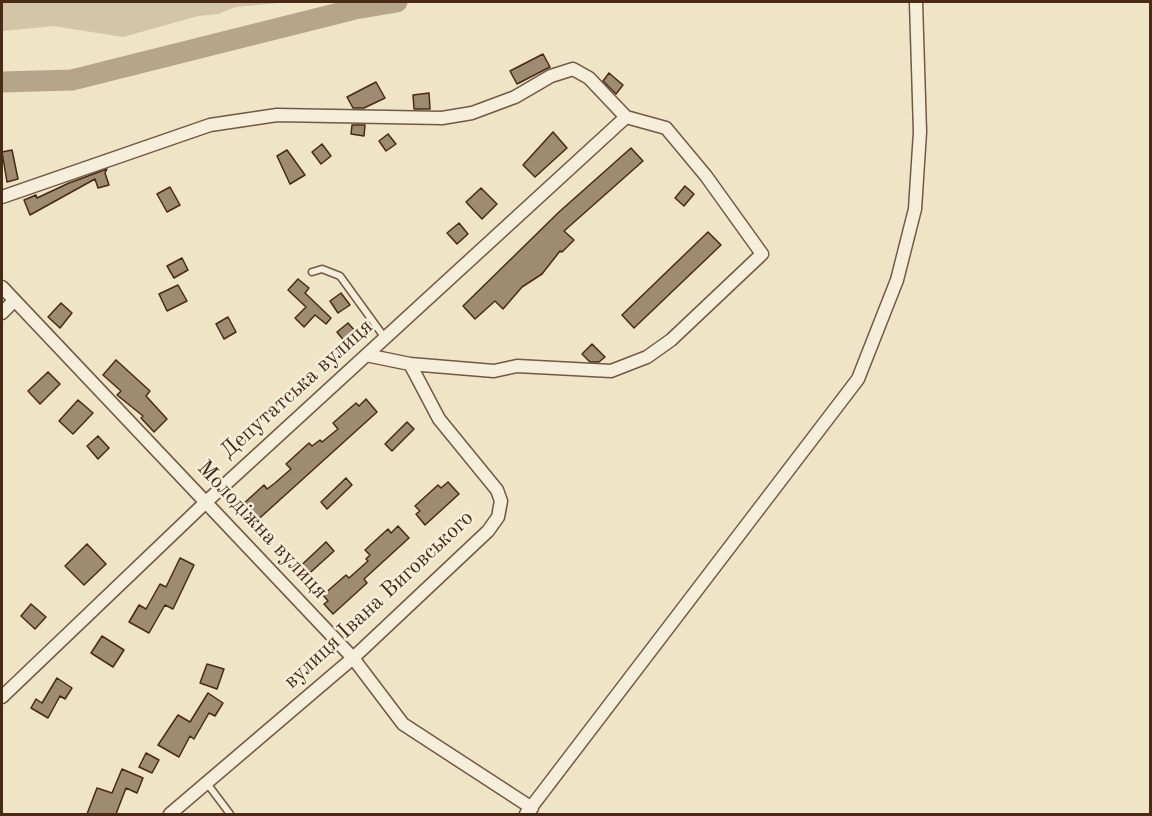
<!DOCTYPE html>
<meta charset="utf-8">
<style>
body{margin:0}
#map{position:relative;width:1152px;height:816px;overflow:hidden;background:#efe5c6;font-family:"Old Standard TT",serif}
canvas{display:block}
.frame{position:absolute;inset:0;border:3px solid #482a16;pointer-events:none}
</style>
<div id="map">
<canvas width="1152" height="816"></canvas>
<div class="frame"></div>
</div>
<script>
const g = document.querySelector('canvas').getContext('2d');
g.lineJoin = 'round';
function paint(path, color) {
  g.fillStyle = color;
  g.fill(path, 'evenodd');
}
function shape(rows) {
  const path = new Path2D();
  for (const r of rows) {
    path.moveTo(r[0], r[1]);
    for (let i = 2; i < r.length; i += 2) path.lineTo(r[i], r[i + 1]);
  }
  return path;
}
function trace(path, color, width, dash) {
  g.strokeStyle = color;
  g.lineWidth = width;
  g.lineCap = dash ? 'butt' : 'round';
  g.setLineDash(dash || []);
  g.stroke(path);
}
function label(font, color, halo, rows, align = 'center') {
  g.font = font + ' "Old Standard TT",serif';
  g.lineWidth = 5;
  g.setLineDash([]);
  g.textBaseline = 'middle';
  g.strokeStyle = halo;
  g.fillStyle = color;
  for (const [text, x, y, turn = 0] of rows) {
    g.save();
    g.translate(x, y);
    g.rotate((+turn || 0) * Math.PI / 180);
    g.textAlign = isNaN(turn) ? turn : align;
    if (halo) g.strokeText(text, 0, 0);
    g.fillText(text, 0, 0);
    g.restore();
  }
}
const green = shape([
 [2,2,289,2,236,7,218,14,198,16,123,37,53,26,2,31]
]);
const river = shape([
 [2,82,72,80,355,9,397,2]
]);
const building = shape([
 [543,54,550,67,517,84,510,71,543,54],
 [609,73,623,85,616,94,603,81,609,73],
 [376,82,385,98,364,108,353,108,347,97,376,82],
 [429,93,430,109,414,109,413,95,429,93],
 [352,125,365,125,364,136,351,134,352,125],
 [553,132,567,148,535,177,523,165,553,132],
 [388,134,396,144,386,151,379,141,388,134],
 [322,144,331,156,321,164,312,152,322,144],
 [631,148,643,161,564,231,574,240,562,252,560,251,542,274,522,287,503,309,495,301,475,319,463,306,559,212,631,148],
 [12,150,18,179,7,182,2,152,12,150],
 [287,150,305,175,290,184,277,156,287,150],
 [107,169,105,173,109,185,98,188,95,179,30,215,24,200,36,195,37,198,69,183,107,169],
 [685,186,694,194,684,206,675,198,685,186],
 [170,187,180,205,167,212,157,194,170,187],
 [481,188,497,204,482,219,466,202,481,188],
 [459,223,468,234,457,244,447,233,459,223],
 [708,232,721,245,634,328,622,315,708,232],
 [182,258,188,270,174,278,167,266,182,258],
 [298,279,309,288,305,293,331,318,326,324,315,315,304,327,295,318,306,307,288,290,298,279],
 [178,285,187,301,167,311,159,294,178,285],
 [341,293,350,305,338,313,330,301,341,293],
 [61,303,72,313,60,328,48,317,61,303],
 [228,317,236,332,224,339,216,324,228,317],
 [348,323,356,332,345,342,337,332,348,323],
 [592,344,605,357,599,362,590,362,582,354,592,344],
 [116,360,150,391,146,396,167,419,154,432,141,418,143,416,117,395,121,391,103,375,116,360],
 [48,372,60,384,40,404,28,391,48,372],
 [366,399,377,412,252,525,242,515,246,511,241,506,264,485,267,489,275,483,291,469,286,464,309,443,312,446,320,440,322,442,338,429,333,423,356,403,359,406,366,399],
 [78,400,93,413,73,434,59,421,78,400],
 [407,422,414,429,392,451,385,444,407,422],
 [98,436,109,448,98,459,87,446,98,436],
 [346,478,352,485,327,509,321,502,346,478],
 [448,482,459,494,425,525,416,514,420,511,415,506,438,485,441,488,448,482],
 [398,526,409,538,364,579,367,583,333,614,324,604,328,601,323,595,346,575,349,578,368,561,366,559,370,555,365,550,388,529,391,533,398,526],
 [326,542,334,551,302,580,294,572,326,542],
 [87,544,106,564,84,585,65,566,87,544],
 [180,558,194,565,173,609,165,605,149,633,129,622,139,605,146,609,160,584,166,587,180,558],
 [31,604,46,617,35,629,21,616,31,604],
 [102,636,124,650,113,667,91,653,102,636],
 [207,664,224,669,217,689,200,683,207,664],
 [57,678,72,688,65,699,60,696,48,718,31,708,36,699,42,703,57,678],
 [208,693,223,703,215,716,209,713,194,739,190,736,179,757,158,745,178,715,190,722,208,693],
 [146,753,159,760,152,773,139,767,146,753],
 [122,769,143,778,137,793,126,788,116,814,87,814,97,788,112,793,122,769]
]);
const lane = shape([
 [312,272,322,269,340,276,385,338],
 [206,782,230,814]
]);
const street = shape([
 [2,197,210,125,277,115,442,118,472,113,515,97,551,76,573,69,589,78,626,117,666,128,706,176,762,254,671,340,647,357,611,371,517,366,494,371,410,364],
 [2,287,353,658,403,724,532,808],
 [2,313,13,302],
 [2,697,206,502,626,117],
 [170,814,353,658,488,531,498,517,501,501,497,490,439,419,410,364,366,355],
 [526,814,858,379,897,280,915,209,920,132,916,2]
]);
const streetNames = [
 ["Депутатська вулиця",297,389,-42],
 ["Молодіжна вулиця",262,530,47],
 ["вулиця Івана Виговського",379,600,-43]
];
paint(green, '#d3c5a8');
trace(river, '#b6a58a', 21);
paint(building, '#9f8b72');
trace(building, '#482a16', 1.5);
trace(lane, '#725942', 9);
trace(street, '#725942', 15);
trace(lane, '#f5eeda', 6);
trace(street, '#f5eeda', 12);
label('22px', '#482a16', '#f5eeda', streetNames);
</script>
